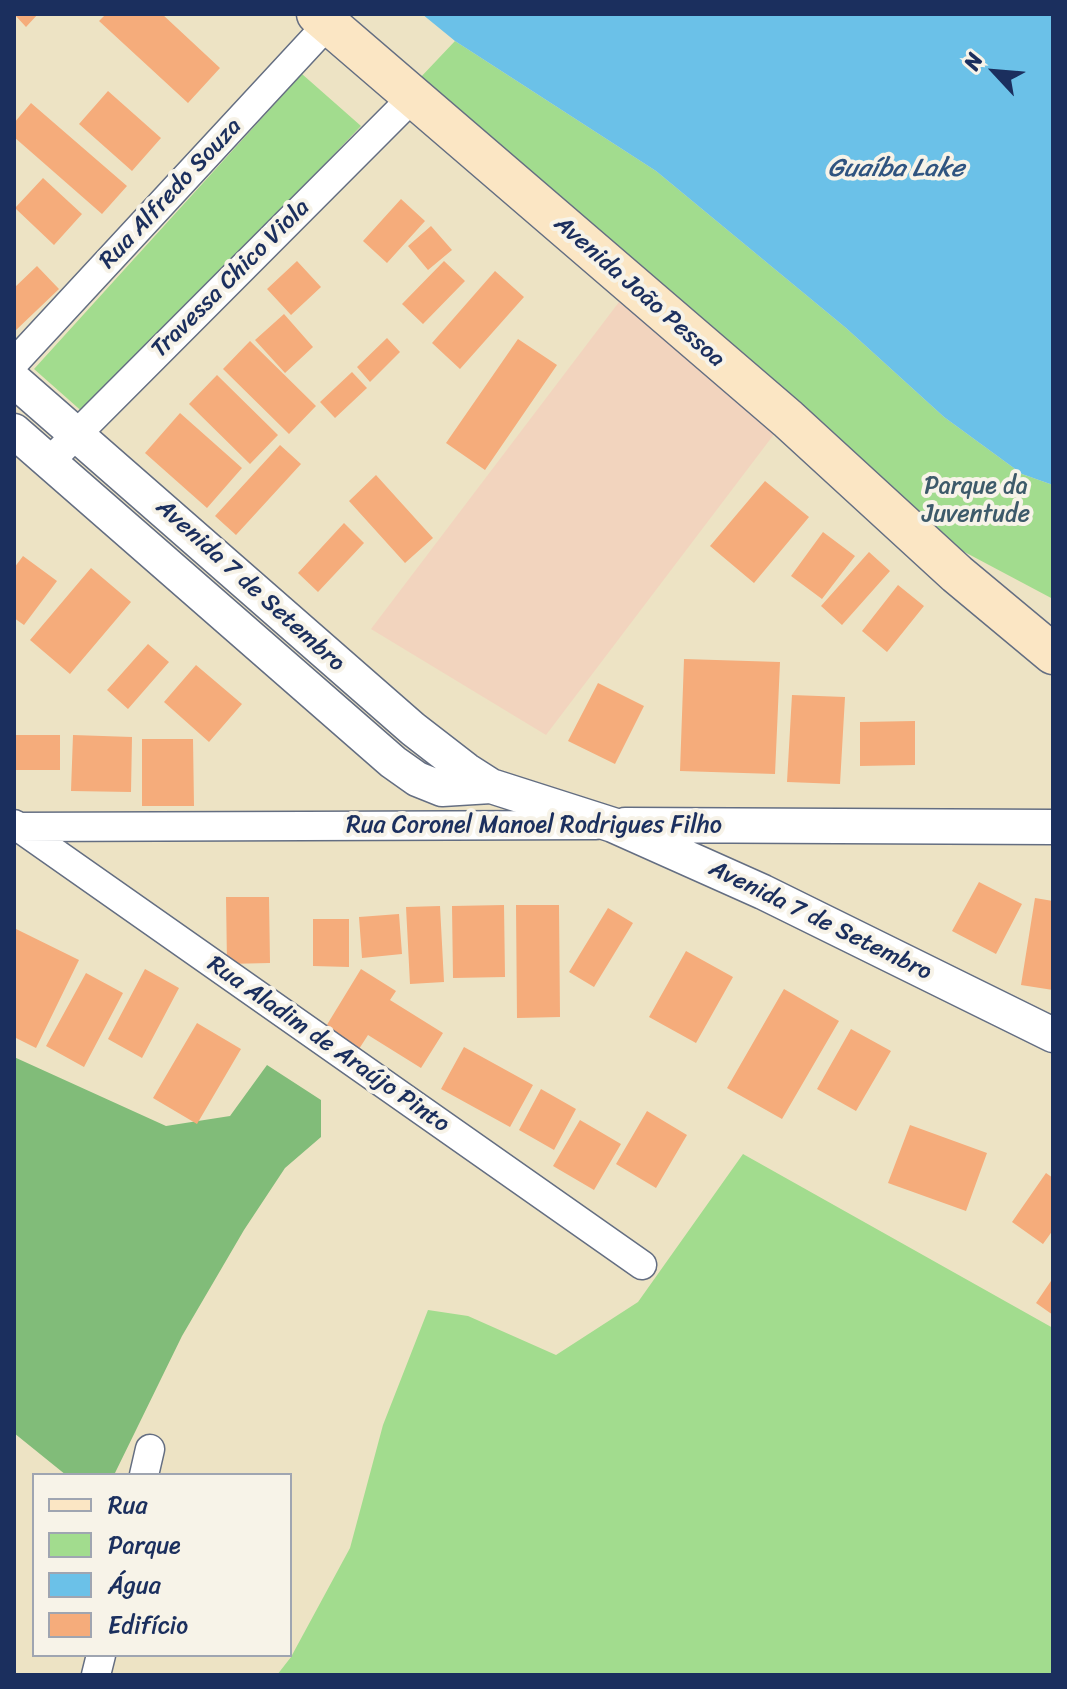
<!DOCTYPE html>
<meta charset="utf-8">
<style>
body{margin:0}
#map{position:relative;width:1067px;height:1689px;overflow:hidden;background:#ede3c4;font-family:Sriracha,sans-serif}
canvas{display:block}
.frame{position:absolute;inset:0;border:16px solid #1b2f5e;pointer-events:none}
.legend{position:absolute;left:32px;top:1473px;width:260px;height:184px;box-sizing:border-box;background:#f7f3e8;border:2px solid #9fa5b1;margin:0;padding:10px 14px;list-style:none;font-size:24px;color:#1b2f5e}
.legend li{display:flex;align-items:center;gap:16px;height:40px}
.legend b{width:40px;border:2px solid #9fa5b1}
.north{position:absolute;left:955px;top:32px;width:80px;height:80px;-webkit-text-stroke:6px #f7f3e8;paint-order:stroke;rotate:296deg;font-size:22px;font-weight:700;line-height:32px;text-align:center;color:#1b2f5e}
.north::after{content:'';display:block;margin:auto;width:28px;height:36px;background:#1b2f5e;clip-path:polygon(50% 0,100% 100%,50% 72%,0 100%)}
</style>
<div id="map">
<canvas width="1067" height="1689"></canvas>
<div class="frame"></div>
<ul class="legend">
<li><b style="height:10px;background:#fbe6c4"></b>Rua</li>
<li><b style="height:22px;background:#a2dc8e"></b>Parque</li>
<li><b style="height:22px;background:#6bc1e8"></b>Água</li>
<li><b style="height:22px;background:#f5ac7b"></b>Edifício</li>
</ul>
<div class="north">N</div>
</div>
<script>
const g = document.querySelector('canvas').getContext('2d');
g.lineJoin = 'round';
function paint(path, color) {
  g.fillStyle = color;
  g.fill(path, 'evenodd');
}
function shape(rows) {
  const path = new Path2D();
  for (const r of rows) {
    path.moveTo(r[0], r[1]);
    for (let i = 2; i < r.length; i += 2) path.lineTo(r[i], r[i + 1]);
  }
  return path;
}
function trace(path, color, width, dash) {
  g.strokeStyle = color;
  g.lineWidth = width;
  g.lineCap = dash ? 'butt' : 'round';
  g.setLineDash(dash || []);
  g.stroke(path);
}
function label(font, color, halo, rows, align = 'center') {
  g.font = font + ' Sriracha,sans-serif';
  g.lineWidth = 8;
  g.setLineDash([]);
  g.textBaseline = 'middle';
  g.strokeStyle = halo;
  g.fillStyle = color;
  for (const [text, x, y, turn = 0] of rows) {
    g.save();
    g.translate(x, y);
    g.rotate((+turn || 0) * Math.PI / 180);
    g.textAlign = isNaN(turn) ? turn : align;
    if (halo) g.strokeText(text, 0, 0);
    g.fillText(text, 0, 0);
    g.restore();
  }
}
const built = shape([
 [619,302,778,429,546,735,371,629]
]);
const green = shape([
 [455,41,656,171,846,328,944,417,1022,474,1053,485,1053,599,957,548,419,79],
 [302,74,361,126,86,415,34,369],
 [743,1154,1053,1328,1053,1675,277,1675,291,1657,350,1548,383,1425,428,1310,468,1316,556,1355,638,1302]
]);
const forest = shape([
 [14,1057,166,1126,230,1116,267,1065,321,1100,321,1137,285,1168,244,1230,182,1336,114,1475,66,1475,14,1433]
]);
const water = shape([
 [422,14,1053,14,1053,485,1022,474,944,417,846,328,656,171,455,41]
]);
const building = shape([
 [14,14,38,14,26,27],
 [106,14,162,14,220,68,188,103,99,21],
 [108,91,161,138,132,171,79,124],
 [31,103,127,186,102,214,14,137,14,123],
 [43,178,82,214,54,245,15,208],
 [401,199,425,221,387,263,363,241],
 [431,226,452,250,428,270,408,246],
 [297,261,321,287,291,315,267,289],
 [444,261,465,281,423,324,402,304],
 [37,266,59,289,14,332,14,288],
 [495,271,524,297,460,369,432,343],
 [284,314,313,347,285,373,255,340],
 [387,338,400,352,370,382,357,367],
 [518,339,557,365,485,470,446,443],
 [250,341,316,406,289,434,223,369],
 [352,372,367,388,335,418,320,402],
 [217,375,278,435,250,464,189,404],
 [180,413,242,468,207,508,145,453],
 [280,445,301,464,236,535,215,516],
 [376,475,433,538,405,563,349,501],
 [765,481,809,517,754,583,710,546],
 [344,523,364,543,318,592,298,573],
 [823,532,855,556,822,599,791,576],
 [869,552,890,571,842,625,821,606],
 [23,556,57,581,24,625,14,618,14,568],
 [91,568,131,602,70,674,30,640],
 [898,585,924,606,887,652,862,631],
 [148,644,169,662,128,709,107,690],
 [684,659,780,662,775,774,680,771],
 [196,665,242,704,209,742,164,702],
 [598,683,644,706,615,764,568,741],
 [792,695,845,697,840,784,787,782],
 [915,721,915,765,860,766,860,722],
 [14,735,60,735,60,770,14,770],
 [73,735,132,737,131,792,71,791],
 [142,739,193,739,194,806,142,806],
 [979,882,1022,904,996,954,952,931],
 [226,897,269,897,270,963,227,964],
 [1035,898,1053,901,1053,990,1021,985],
 [504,905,505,977,453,978,452,906],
 [516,905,559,905,560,1017,517,1018],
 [440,906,444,982,410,984,406,907],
 [608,908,633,923,594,987,569,972],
 [399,914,402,954,362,958,359,917],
 [313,919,349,919,349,967,313,966],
 [14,928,79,960,36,1048,14,1037],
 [686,951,733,977,696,1043,649,1017],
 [145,969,179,988,142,1058,108,1039],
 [361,969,396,991,390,1000,443,1033,421,1068,368,1035,359,1049,325,1028],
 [86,973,123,993,84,1067,46,1046],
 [784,989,839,1021,782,1119,727,1088],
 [197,1023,241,1049,197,1124,153,1098],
 [851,1029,891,1051,856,1111,817,1089],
 [464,1047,533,1085,510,1127,441,1089],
 [541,1089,576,1109,554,1150,519,1130],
 [647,1111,687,1135,656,1188,616,1164],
 [580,1120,621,1144,594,1190,553,1166],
 [910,1125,987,1153,966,1211,888,1183],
 [1046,1173,1053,1178,1053,1230,1043,1244,1012,1222],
 [1053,1278,1053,1315,1036,1303]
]);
const minor = shape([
 [14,363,328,24],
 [50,461,412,98],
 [14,824,642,1265],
 [14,827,596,825],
 [144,1475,150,1449],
 [96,1675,101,1655]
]);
const tertiary = shape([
 [14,380,413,729,466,770,491,786,613,825,763,892,1053,1035],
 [14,431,393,762,417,779,442,789,491,786],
 [625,825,1053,827]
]);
const secondary = shape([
 [317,14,788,419,957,574,1053,654]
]);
const streetNames = [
 ["Rua Alfredo Souza",171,194,-47],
 ["Travessa Chico Viola",231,279,-45],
 ["Avenida João Pessoa",639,292,41],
 ["Avenida 7 de Setembro",250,586,42],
 ["Rua Coronel Manoel Rodrigues Filho",534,826],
 ["Avenida 7 de Setembro",820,921,26],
 ["Rua Aladim de Araújo Pinto",328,1045,35]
];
const parkNames = [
 ["Parque da",976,487],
 ["Juventude",976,515]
];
const waterNames = [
 ["Guaíba Lake",896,169]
];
paint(built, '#f2d4be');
paint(green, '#a2dc8e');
paint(forest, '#81bc79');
paint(water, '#6bc1e8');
paint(building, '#f5ac7b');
trace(minor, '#646e82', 31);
trace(tertiary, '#646e82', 37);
trace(secondary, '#646e82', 43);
trace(minor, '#fff', 28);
trace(tertiary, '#fff', 34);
trace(secondary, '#fbe6c4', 40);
label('24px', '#1b2f5e', '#f7f3e8', streetNames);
label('24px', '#3d5a6a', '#f7f3e8', parkNames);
label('italic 26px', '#2f5480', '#f7f3e8', waterNames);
</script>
